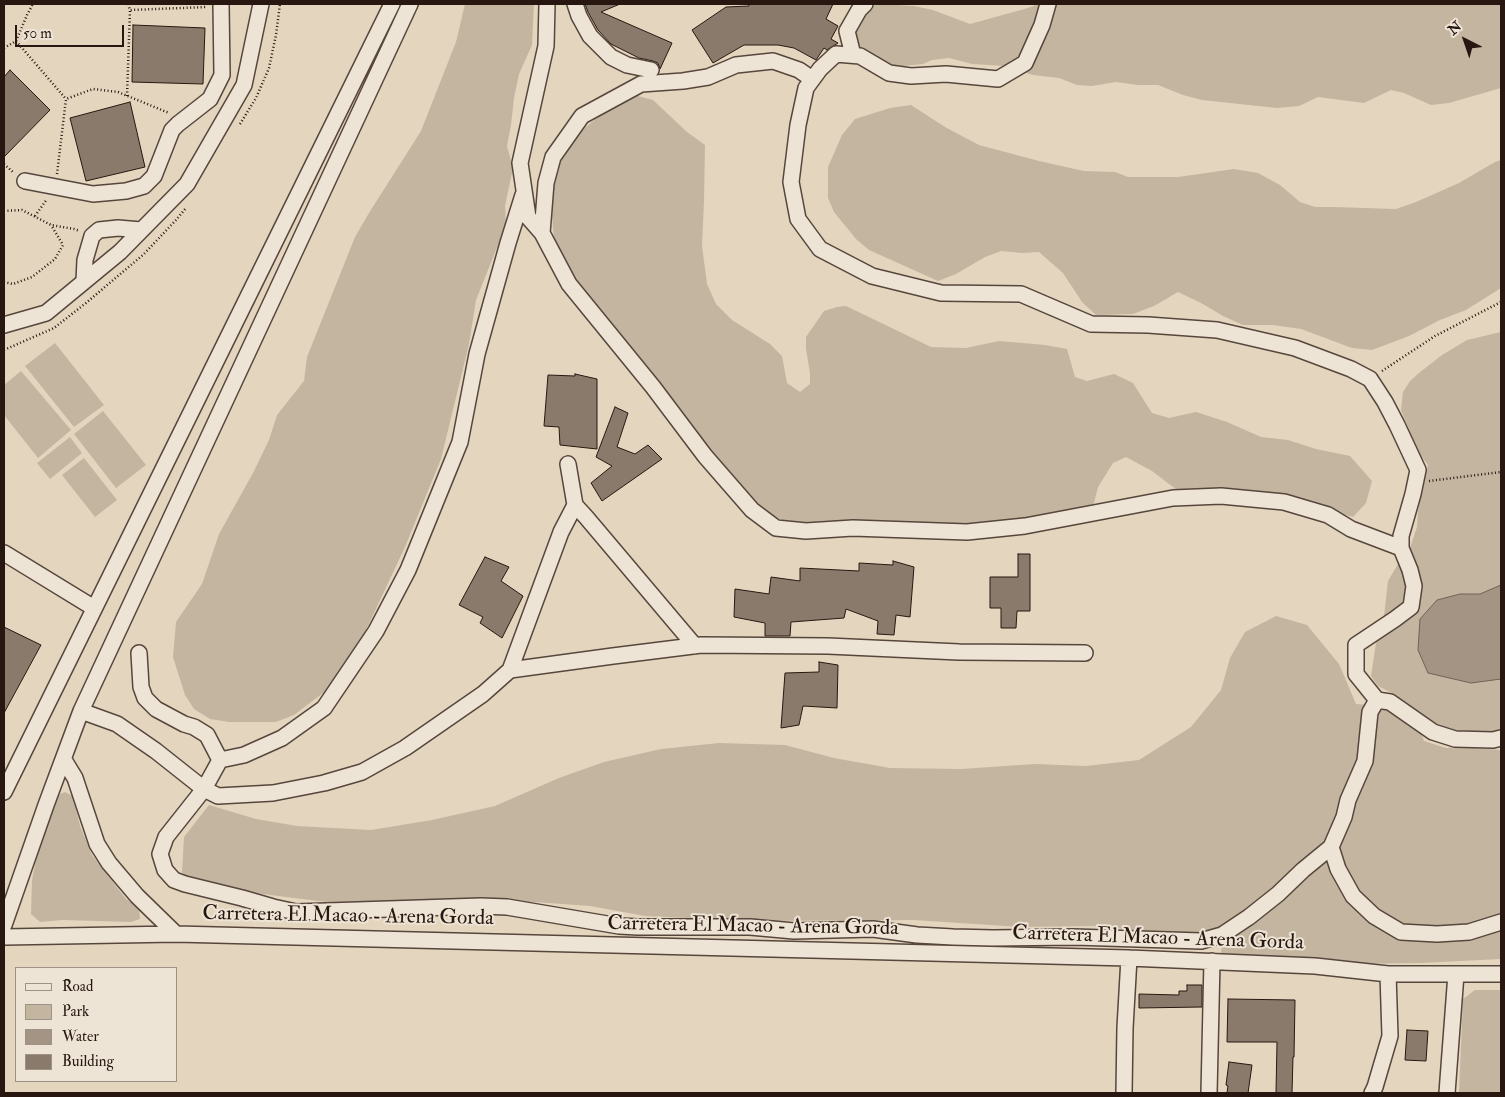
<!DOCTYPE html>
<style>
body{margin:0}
#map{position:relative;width:1505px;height:1097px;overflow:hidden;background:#e4d5be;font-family:"IM FELL Double Pica",serif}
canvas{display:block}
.frame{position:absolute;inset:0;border:5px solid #281711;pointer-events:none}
.legend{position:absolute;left:15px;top:967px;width:162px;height:115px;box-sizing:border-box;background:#ede4d5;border:1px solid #9e9287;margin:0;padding:6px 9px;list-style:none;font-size:15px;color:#281711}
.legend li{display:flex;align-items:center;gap:10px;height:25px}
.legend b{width:25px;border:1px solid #9e9287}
.north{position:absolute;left:1440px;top:15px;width:50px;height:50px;-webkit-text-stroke:4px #ede4d5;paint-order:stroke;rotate:319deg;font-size:14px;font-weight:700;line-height:20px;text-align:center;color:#281711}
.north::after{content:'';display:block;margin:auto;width:18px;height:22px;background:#281711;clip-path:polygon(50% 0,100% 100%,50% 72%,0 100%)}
.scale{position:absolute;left:15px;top:25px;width:109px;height:22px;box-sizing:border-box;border:2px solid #281711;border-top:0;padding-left:6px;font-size:15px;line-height:18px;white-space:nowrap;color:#281711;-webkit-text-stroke:4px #ede4d5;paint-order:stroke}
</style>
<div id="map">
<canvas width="1505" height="1097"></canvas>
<div class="frame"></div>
<ul class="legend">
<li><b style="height:6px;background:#ede4d5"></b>Road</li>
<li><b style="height:14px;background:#c4b5a1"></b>Park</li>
<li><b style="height:14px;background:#a49483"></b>Water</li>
<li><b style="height:14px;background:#8a7a6b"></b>Building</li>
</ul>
<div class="north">N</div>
<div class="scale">50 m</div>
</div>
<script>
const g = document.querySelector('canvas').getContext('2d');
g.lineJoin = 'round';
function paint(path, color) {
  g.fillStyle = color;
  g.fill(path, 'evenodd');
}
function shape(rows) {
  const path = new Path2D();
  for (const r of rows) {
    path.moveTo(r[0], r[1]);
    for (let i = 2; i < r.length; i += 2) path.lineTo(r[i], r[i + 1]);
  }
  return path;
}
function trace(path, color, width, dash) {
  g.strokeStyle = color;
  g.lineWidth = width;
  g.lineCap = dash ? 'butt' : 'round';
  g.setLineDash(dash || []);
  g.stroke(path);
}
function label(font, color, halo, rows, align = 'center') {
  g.font = font + ' "IM FELL Double Pica",serif';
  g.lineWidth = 4;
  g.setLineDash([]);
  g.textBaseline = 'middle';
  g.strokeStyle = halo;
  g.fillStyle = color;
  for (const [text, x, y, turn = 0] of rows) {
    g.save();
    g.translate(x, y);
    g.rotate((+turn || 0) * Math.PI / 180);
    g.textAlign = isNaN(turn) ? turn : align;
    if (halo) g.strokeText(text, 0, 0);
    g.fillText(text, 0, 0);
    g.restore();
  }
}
const green = shape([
 [465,4,534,4,532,45,519,74,514,98,511,125,507,146,513,168,505,206,506,225,476,300,469,344,441,459,405,547,359,645,327,690,294,715,276,722,229,722,210,719,194,709,185,695,173,657,176,622,202,584,219,534,253,473,269,440,277,415,304,381,307,357,355,237,369,213,421,131,456,42],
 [877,4,914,6,933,10,970,24,1028,8,1038,4,1501,4,1501,88,1449,103,1431,105,1404,93,1391,90,1364,103,1318,97,1299,106,1277,108,1202,100,1183,95,1158,85,1138,85,1116,82,1092,86,1077,85,1059,78,1033,75,1005,66,972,64,949,58,932,60,923,64,902,66,881,63,864,52,856,40,856,29,867,11],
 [634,95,653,100,687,132,705,145,704,201,702,246,707,284,716,304,732,320,770,344,782,356,787,383,800,392,810,384,810,373,806,349,806,337,824,311,837,307,846,306,931,347,966,348,999,341,1045,345,1067,349,1075,377,1087,381,1114,374,1133,383,1152,413,1169,418,1196,412,1227,422,1261,437,1288,440,1316,449,1350,456,1372,481,1366,503,1353,517,1280,496,1239,489,1183,493,1173,487,1152,471,1126,457,1113,463,1098,487,1093,507,1044,522,939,528,892,521,829,524,791,524,765,512,743,489,714,463,646,364,608,331,584,298,563,259,554,238,550,196,554,175,567,149,580,132,611,106],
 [911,105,945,127,979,145,1039,161,1084,171,1115,172,1128,177,1178,177,1234,169,1258,173,1280,185,1300,202,1315,207,1333,207,1396,209,1416,202,1459,183,1495,162,1501,160,1501,288,1466,310,1440,320,1409,336,1372,350,1352,348,1301,329,1272,325,1243,325,1223,316,1201,303,1178,292,1154,306,1133,314,1096,315,1082,302,1063,273,1039,252,1022,253,1001,251,985,257,956,274,938,281,869,250,856,239,834,212,828,198,828,167,842,135,855,119,890,108],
 [1501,332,1501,729,1491,732,1477,732,1445,729,1414,709,1424,741,1446,748,1460,747,1501,750,1501,959,1421,963,1292,965,1221,953,1224,927,1194,937,1096,926,1020,927,914,920,752,921,645,916,590,906,534,902,418,906,350,905,191,885,182,872,184,837,209,805,256,819,297,826,371,830,432,820,495,806,559,778,604,762,661,749,719,743,785,745,834,758,890,768,961,769,1035,764,1086,766,1139,760,1191,727,1221,690,1230,658,1245,632,1276,616,1307,625,1339,664,1356,704,1413,708,1392,693,1378,686,1371,676,1376,643,1384,616,1388,581,1398,564,1410,548,1417,527,1418,511,1428,465,1418,452,1401,410,1403,392,1410,381,1419,373,1442,355,1467,340],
 [55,343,104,405,74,427,25,366],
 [21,371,71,430,38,458,4,415,4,385],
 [103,411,146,465,116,488,74,434],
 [70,437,82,453,50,479,37,463],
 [84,458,117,500,95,517,62,475],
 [65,792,73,796,80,826,92,855,126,899,139,908,140,919,131,922,63,920,40,922,31,914,32,880,37,855,50,811,60,794],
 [1475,990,1501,990,1501,1093,1459,1093,1463,999]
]);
const water = shape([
 [1501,585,1501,679,1471,683,1428,673,1418,650,1420,619,1437,600,1460,594,1480,594,1501,585]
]);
const building = shape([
 [585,4,620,4,601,12,672,43,660,69,658,63,653,61,639,58,611,44,598,30,588,12,585,4],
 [749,4,833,4,826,19,838,26,831,39,838,43,827,50,824,48,816,60,794,48,778,45,744,45,713,63,692,30,726,7,749,6,749,4],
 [133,25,205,28,203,84,132,82,133,25],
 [10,70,50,110,4,157,4,77,10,70],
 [130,102,145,167,86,181,70,118,130,102],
 [575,374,597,379,597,449,560,445,559,427,544,426,548,375,575,376,575,374],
 [615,407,628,413,617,447,635,454,648,445,662,459,602,501,591,483,612,466,596,457,615,407],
 [1018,554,1030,554,1030,611,1017,611,1016,628,1001,628,1001,608,990,608,990,577,1018,577,1018,554],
 [485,557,509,567,501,581,523,596,502,638,480,623,483,617,459,605,485,557],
 [893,561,914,567,910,617,896,615,894,635,877,634,878,621,846,609,844,618,791,622,790,636,765,636,765,623,734,617,735,589,769,594,771,577,800,581,800,568,859,571,859,563,893,565,893,561],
 [4,627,41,645,4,713,4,627],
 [819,662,838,665,837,708,803,706,799,725,781,728,785,673,819,672,819,662],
 [1187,985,1202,985,1202,1007,1139,1008,1139,994,1179,995,1179,991,1187,991,1187,985],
 [1228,999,1295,1000,1294,1057,1293,1057,1292,1093,1276,1093,1277,1042,1227,1042,1228,999],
 [1407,1030,1428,1031,1426,1061,1405,1060,1407,1030],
 [1229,1062,1252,1065,1248,1093,1227,1093,1228,1086,1226,1085,1229,1062]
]);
const path = shape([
 [128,4,130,10,207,7],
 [16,41,27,15,33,4],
 [4,48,16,41,66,99],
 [127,96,130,10],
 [240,124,256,98,269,68,276,35,280,4],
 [4,164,14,173],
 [57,174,66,99,93,89,118,92,169,113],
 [4,211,22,210,51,225,74,229,80,231],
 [35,216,47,199],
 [4,282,13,284,32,277,55,259,63,245,51,225],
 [4,350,54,328,86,303,144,254,176,220,186,208],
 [1382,371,1435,336,1501,302],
 [1429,481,1501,472]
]);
const minor = shape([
 [547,4,546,46,520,163,528,217,542,233,569,284,653,387,705,456,752,510,776,528,806,531,853,528,967,532,1025,526,1173,498,1221,496,1284,502,1328,515,1351,529,1401,548],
 [575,4,579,16,590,36,611,57,627,65,651,70],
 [1048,4,1042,25,1025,63,998,79,946,74,911,76,889,73,860,56,836,54,820,69,806,88,798,125,791,182,798,219,820,249,872,276,941,293,1021,294,1091,324,1148,325,1217,330,1295,348,1351,369,1370,379,1385,402,1397,425,1418,470,1413,494,1401,536,1401,548,1410,570,1414,586,1411,607,1395,619,1356,645,1356,674,1377,700],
 [853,55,847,31,859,10,865,4],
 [25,181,93,194,126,191,144,186,154,176,172,130,178,124,210,99,222,75,221,4],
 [542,233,546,183,553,157,582,116,641,84,683,81,708,77,736,65,773,61,799,70,812,79],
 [84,281,85,260,92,236,99,230,118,228,141,230],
 [4,325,46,313,120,252,187,184,244,85,261,4],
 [568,464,575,505,586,517,695,646],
 [4,553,94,608],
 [139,653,141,687,145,698,156,709,184,724,194,727,207,735,220,760,244,755,282,738,324,708,376,631,408,570,460,442,477,354,508,243,523,195],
 [510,670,561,532,575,505],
 [81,711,117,724,156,751,204,789,218,796,273,793,324,783,362,772,405,748,483,694,510,670,613,656,701,645,828,646,959,652,1085,653],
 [64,760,75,778,97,844,109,863,137,896,176,934],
 [220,760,204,789,166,837,160,854,165,870,174,880,185,884,242,898,273,907,296,912,481,906,507,907,619,926,638,927,750,927,794,931,873,929,917,935,953,937,993,938,1074,937,1201,941,1222,935,1249,917,1278,894,1303,870,1331,847,1344,817,1348,800,1365,761,1370,712,1377,700,1390,702,1433,732,1455,739,1493,740,1501,738],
 [4,792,392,4],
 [1331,847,1338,869,1353,896,1374,916,1401,932,1437,934,1469,932,1501,922],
 [4,925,46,805,81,711,410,4],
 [4,937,176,934,1129,958,1315,966,1388,974,1501,974],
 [1124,1093,1125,1028,1129,958],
 [1209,1093,1212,961],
 [1372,1093,1375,1087,1390,1036,1388,974],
 [1447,1093,1456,974]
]);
const streetNames = [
 ["Carretera El Macao - Arena Gorda",348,917,1],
 ["Carretera El Macao - Arena Gorda",753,927,1],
 ["Carretera El Macao - Arena Gorda",1158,939,2]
];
paint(green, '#c4b5a1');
paint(water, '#a49483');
trace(water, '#726255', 1);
paint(building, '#8a7a6b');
trace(building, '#281711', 1);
trace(minor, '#57463c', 18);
trace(path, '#281711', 2.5, [1, 2.5]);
trace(minor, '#ede4d5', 15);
label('21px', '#281711', '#ede4d5', streetNames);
</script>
